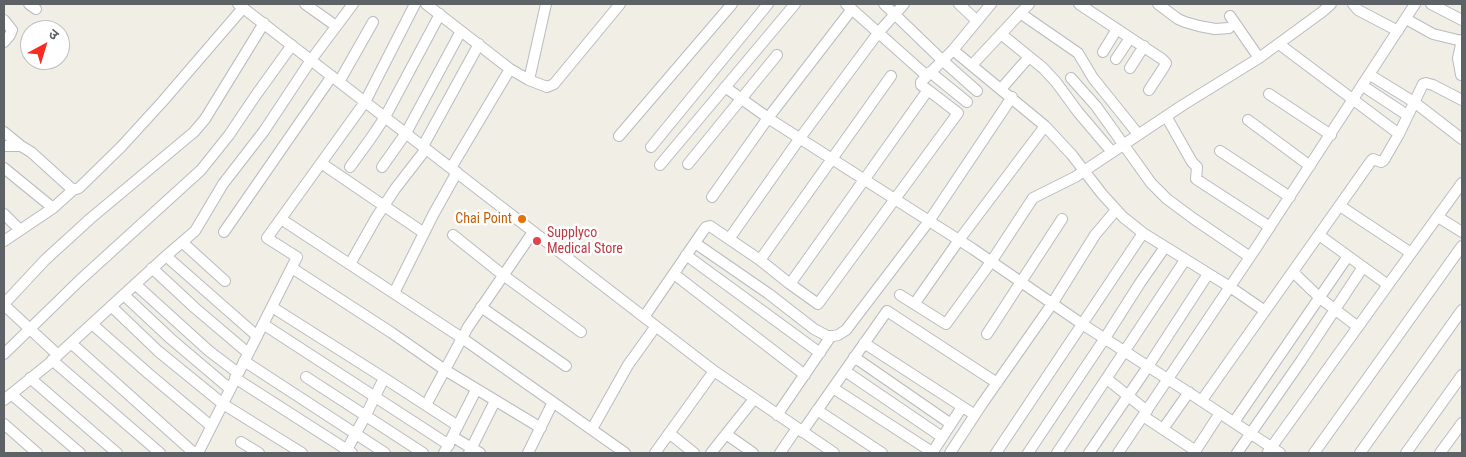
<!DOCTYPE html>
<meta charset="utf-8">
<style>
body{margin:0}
#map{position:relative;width:1466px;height:457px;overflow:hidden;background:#f1eee5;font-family:"Roboto Condensed","Noto Sans Devanagari",sans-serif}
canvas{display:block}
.frame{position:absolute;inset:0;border:5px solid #5d6267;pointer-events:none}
.north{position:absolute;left:20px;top:20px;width:50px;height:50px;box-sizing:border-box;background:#fff;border:1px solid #bec0c2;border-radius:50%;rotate:39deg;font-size:14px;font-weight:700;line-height:20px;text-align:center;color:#5d6267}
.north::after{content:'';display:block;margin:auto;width:18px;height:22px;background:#fa2c22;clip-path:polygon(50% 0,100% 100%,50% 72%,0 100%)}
</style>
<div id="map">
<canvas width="1466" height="457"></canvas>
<div class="frame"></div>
<div class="north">उ</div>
</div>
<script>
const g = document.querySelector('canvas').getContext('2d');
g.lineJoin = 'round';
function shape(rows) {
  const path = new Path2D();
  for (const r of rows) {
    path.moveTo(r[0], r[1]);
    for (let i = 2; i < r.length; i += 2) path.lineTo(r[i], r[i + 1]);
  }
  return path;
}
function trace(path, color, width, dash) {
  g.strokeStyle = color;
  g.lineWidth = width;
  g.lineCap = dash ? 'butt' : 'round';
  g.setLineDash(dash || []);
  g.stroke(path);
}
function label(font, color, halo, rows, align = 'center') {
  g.font = font + ' "Roboto Condensed",sans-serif';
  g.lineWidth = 5;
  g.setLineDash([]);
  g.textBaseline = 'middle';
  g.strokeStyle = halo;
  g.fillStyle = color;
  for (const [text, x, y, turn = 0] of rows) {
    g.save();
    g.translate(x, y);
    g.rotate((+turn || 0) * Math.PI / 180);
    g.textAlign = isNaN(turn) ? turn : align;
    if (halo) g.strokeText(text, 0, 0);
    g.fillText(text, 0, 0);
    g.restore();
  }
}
const minor = shape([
 [29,4,36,9],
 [238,4,714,371,655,453],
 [305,4,336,26],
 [426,4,510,69,529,80,547,87,554,84,620,4],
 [846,4,927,76],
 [884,4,942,60,977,91],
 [959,4,977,21],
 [1079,4,1162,59,1166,63,1164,67,1149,90],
 [1158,4,1178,19,1185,22,1199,26,1215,29,1229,28],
 [1353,4,1358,10,1398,31],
 [1431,4,1462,20],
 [1020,13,1078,53,1093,78,1138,134],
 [1230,16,1259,58],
 [1406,19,1433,34,1462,41],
 [4,20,12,30,10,35,4,42],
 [1001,34,1043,68,1056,82,1078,112,1112,152],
 [953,50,1045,126,1072,155,1102,194,1123,217,1143,233,1230,287,1265,311],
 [1103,52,1117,29],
 [1116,59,1130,38],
 [972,65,1029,4],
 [1130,68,1144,46],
 [930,72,967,102],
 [1370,75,1414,102,1462,139],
 [1461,75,1458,58,1462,40],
 [1071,78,1096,106,1151,183,1167,199,1194,219,1250,257],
 [529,80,546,4],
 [339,82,373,22],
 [1363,86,1407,115],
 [725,87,771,120,973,249,1082,324,1194,396,1280,453],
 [1001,89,1029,57],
 [1269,94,1331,135],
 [1166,116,1192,162,1197,167,1196,179,1270,227],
 [1248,120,1310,166],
 [4,132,21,146],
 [1399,134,1423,84,1426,83,1433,85,1462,100],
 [619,136,732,4],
 [4,146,21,146,31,152,73,190],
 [423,146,479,44],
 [651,147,768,4],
 [1220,151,1290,197],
 [321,163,424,233],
 [688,164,777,55],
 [660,165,795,4],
 [350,167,371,138,385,117,440,14],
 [382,167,406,133,461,31],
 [4,168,53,208],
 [451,168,510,69],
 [712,197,768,118,852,9],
 [1340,206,1411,253],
 [4,214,20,230],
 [1438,217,1462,232],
 [281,219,462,338,625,453],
 [224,232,332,76],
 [453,235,503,275,581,332],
 [1319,235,1388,285],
 [729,239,800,138,878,33,904,4],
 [4,241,53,208,73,190,79,188,121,147,163,101,243,8],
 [182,242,225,281],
 [695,243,769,294,814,329,829,337,838,335,846,330,929,221,1012,97],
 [686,255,820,353],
 [166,256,257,336],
 [760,260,891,76],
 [350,264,376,218,395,189,426,149],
 [152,268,195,308,248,353],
 [292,268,392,333,445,370,541,428],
 [1293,272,1320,298,1358,327],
 [674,274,805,375],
 [135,284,209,351,238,373],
 [790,284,928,90,921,85,921,82,953,50,991,4],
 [394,293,433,215,457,172],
 [124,295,171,339,230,389],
 [900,295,946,324,991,262,1033,198,1075,177,1183,105,1259,58,1322,12,1331,4],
 [915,303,959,240,1045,126],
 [4,304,45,260,91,218,194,132,205,119,264,23],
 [4,305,58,355,166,256,195,231,223,184,264,131,311,60,353,4],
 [111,306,158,351,223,404,302,453],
 [272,307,384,378],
 [481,307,566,366],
 [644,317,703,231,706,227,710,226,760,260,790,284,818,304,958,113,928,90],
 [92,324,149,374,211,426],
 [263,324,449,445],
 [987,334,1062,219],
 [71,343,194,453],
 [864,343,975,415],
 [4,354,80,280,201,170,229,135,256,95,292,45],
 [854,357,951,424],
 [52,360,160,453],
 [244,361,385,453],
 [714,371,834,453],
 [845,371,942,437],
 [306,377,423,453],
 [30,378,117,453],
 [235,378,352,453],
 [1107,379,1147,411],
 [833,388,932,452],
 [11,394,80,453],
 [4,400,56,358],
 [1202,400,1371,161,1373,159,1381,162,1384,160,1399,134,1279,44],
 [426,405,468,327,533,232],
 [817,410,882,453],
 [777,415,831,336],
 [1143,416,1196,451],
 [1234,422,1348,256],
 [4,424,37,453],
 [592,429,628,365,656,326],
 [1163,429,1189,392],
 [802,432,887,311,997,383],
 [669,433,694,453],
 [726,434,753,453],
 [453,437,480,453],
 [241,442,259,453],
 [1268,452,1388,285,1462,183],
 [198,453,297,257,267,238,365,102,415,4],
 [345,453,367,413,384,378,458,426],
 [444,453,476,390],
 [469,453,495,401],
 [528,453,553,402],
 [711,453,754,399],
 [780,453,797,428],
 [932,453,962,407],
 [950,453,982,404,1052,304,1095,235,1116,210],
 [996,453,1143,233],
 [1028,453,1105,338,1140,283,1165,247],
 [1057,453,1185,260],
 [1089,453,1145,371,1208,274],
 [1118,453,1256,248,1415,4],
 [1194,453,1220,413],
 [1237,453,1301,361,1363,267],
 [1314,453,1462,246],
 [1360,453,1462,310],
 [1406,453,1462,375],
 [1440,453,1462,423]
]);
const markers = [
 [522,219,5,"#e8710a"],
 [537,241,5,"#e0444e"]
];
const foodNames = [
 ["Chai Point",512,219]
];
const healthNames = [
 ["Supplyco",547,233],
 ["Medical Store",547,249]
];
trace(minor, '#b8bbc0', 12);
trace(minor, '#fff', 10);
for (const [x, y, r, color] of markers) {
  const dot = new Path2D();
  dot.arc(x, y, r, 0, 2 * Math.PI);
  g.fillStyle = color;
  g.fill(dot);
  trace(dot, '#fff', 2);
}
label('14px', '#c56008', '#fff', foodNames, 'right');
label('14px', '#be3a42', '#fff', healthNames, 'left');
</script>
